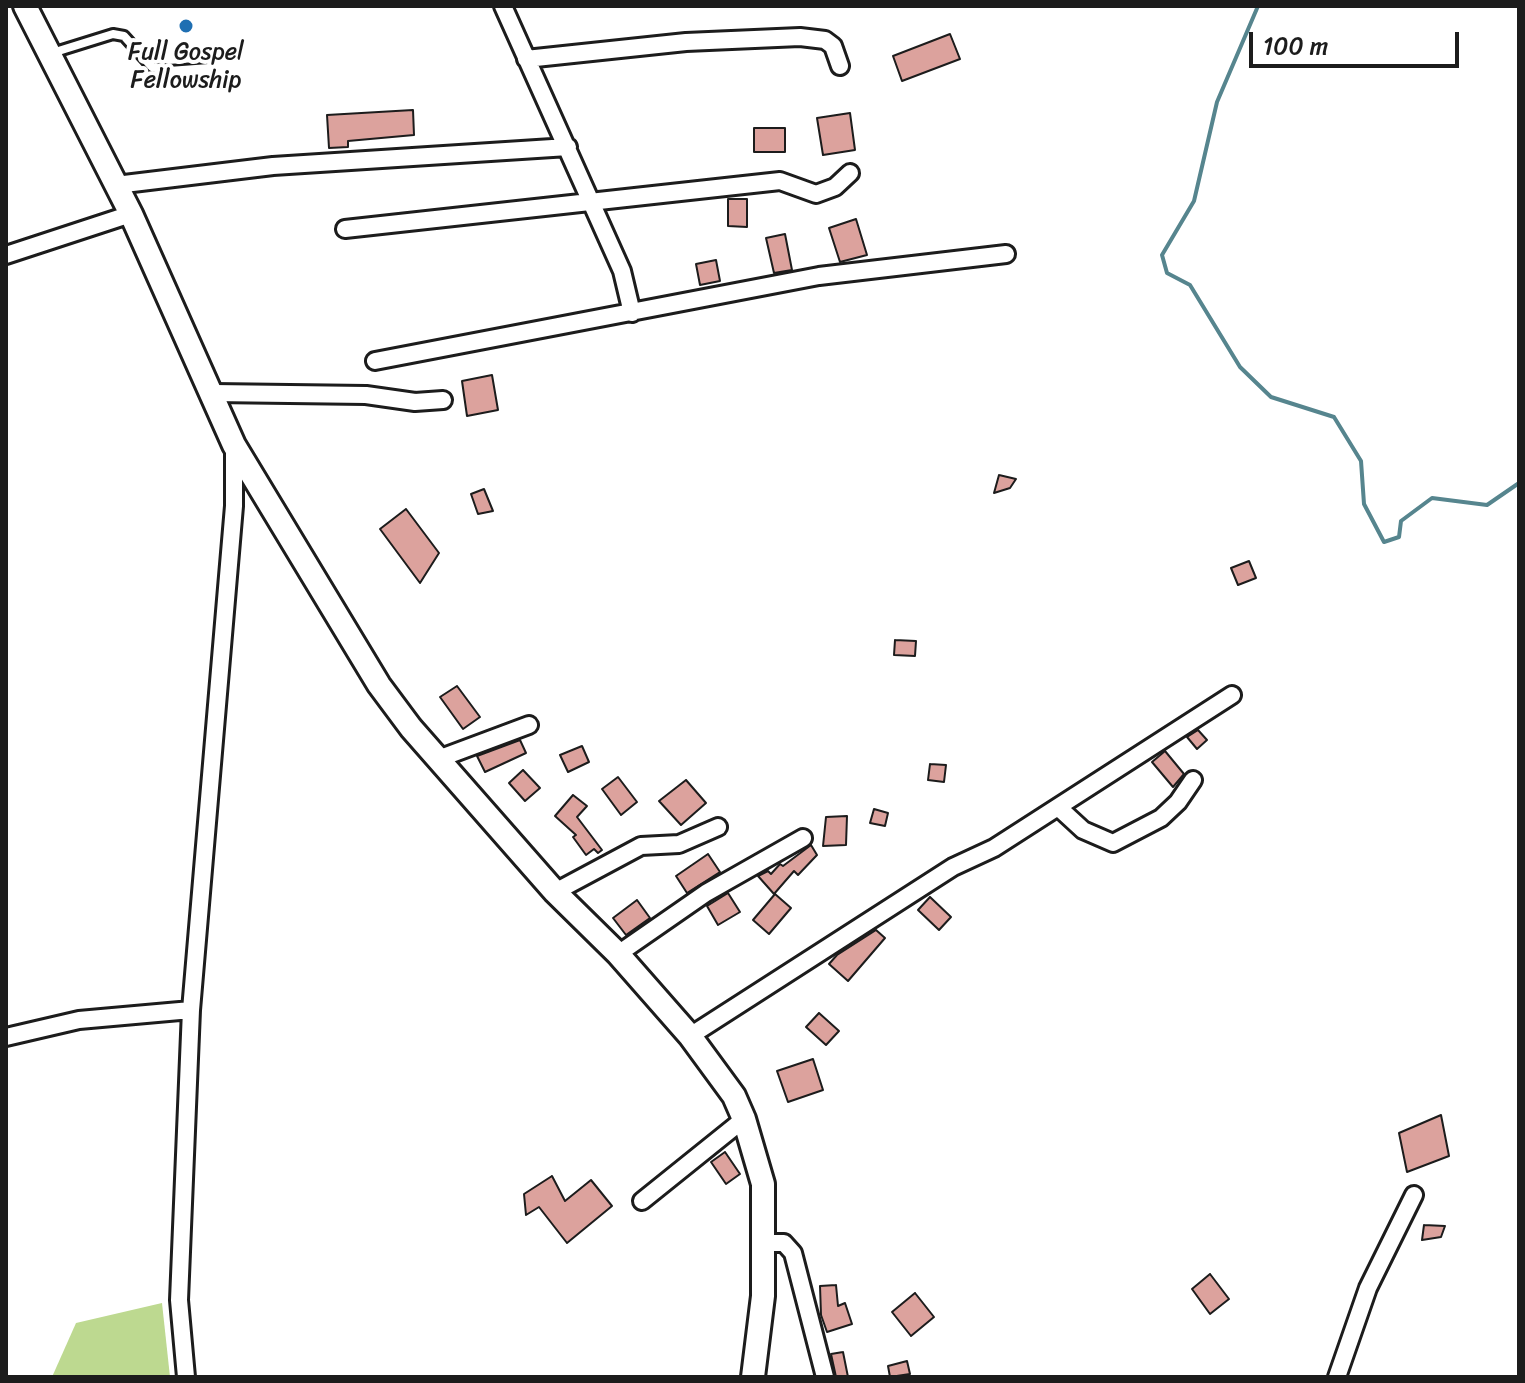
<!DOCTYPE html>
<style>
body{margin:0}
#map{position:relative;width:1525px;height:1383px;overflow:hidden;background:#fff;font-family:Sriracha,sans-serif}
canvas{display:block}
.frame{position:absolute;inset:0;border:8px solid #1c1c1c;pointer-events:none}
.scale{position:absolute;left:1249px;top:32px;width:210px;height:36px;box-sizing:border-box;border:4px solid #1c1c1c;border-top:0;padding-left:10px;font-size:24px;line-height:28px;white-space:nowrap;color:#1c1c1c;-webkit-text-stroke:6px #fff;paint-order:stroke}
</style>
<div id="map">
<canvas width="1525" height="1383"></canvas>
<div class="frame"></div>
<div class="scale">100 m</div>
</div>
<script>
const g = document.querySelector('canvas').getContext('2d');
g.lineJoin = 'round';
function paint(path, color) {
  g.fillStyle = color;
  g.fill(path, 'evenodd');
}
function shape(rows) {
  const path = new Path2D();
  for (const r of rows) {
    path.moveTo(r[0], r[1]);
    for (let i = 2; i < r.length; i += 2) path.lineTo(r[i], r[i + 1]);
  }
  return path;
}
function trace(path, color, width, dash) {
  g.strokeStyle = color;
  g.lineWidth = width;
  g.lineCap = dash ? 'butt' : 'round';
  g.setLineDash(dash || []);
  g.stroke(path);
}
function label(font, color, halo, rows, align = 'center') {
  g.font = font + ' Sriracha,sans-serif';
  g.lineWidth = 8;
  g.setLineDash([]);
  g.textBaseline = 'middle';
  g.strokeStyle = halo;
  g.fillStyle = color;
  for (const [text, x, y, turn = 0] of rows) {
    g.save();
    g.translate(x, y);
    g.rotate((+turn || 0) * Math.PI / 180);
    g.textAlign = isNaN(turn) ? turn : align;
    if (halo) g.strokeText(text, 0, 0);
    g.fillText(text, 0, 0);
    g.restore();
  }
}
const green = shape([
 [162,1303,170,1377,52,1377,76,1323]
]);
const stream = shape([
 [1258,6,1217,102,1194,201,1162,255,1167,273,1190,285,1240,367,1271,397,1334,417,1361,461,1364,504,1384,542,1399,537,1401,521,1432,498,1487,505,1519,483]
]);
const building = shape([
 [950,34,960,59,902,81,893,56,950,34],
 [413,110,414,135,348,141,348,147,329,148,327,115,413,110],
 [850,113,855,150,823,155,817,118,850,113],
 [754,128,785,128,785,152,754,152,754,128],
 [728,199,747,199,747,227,728,226,728,199],
 [856,219,867,255,840,262,829,228,856,219],
 [785,234,792,270,774,273,766,238,785,234],
 [716,260,720,281,700,285,696,264,716,260],
 [492,375,498,410,467,416,462,381,492,375],
 [999,475,1016,479,1010,488,994,493,999,475],
 [484,489,493,511,478,514,471,494,484,489],
 [406,509,439,553,420,583,380,529,406,509],
 [1249,561,1256,578,1238,585,1231,568,1249,561],
 [895,640,916,641,915,656,894,655,895,640],
 [457,686,480,717,463,729,440,697,457,686],
 [1198,730,1207,740,1197,749,1187,737,1198,730],
 [520,740,526,753,485,772,477,756,520,740],
 [582,746,589,762,568,772,560,755,582,746],
 [1165,751,1184,774,1173,787,1152,762,1165,751],
 [930,764,946,765,944,782,928,780,930,764],
 [523,770,540,788,525,801,509,783,523,770],
 [618,777,637,802,621,815,602,789,618,777],
 [686,780,706,803,681,825,659,801,686,780],
 [573,795,587,806,577,817,602,850,598,853,594,849,586,855,573,837,576,835,555,816,573,795],
 [874,809,888,813,885,826,870,823,874,809],
 [847,816,846,845,823,846,826,817,847,816],
 [811,845,817,855,798,875,794,871,774,894,758,876,768,871,771,874,780,864,783,866,811,845],
 [708,854,720,872,687,893,676,876,708,854],
 [728,893,740,912,718,925,707,906,728,893],
 [775,894,791,908,769,934,753,920,775,894],
 [930,897,951,917,939,930,918,910,930,897],
 [637,900,650,918,626,935,613,918,637,900],
 [876,930,885,938,848,981,829,964,837,955,876,930],
 [819,1013,839,1031,826,1045,806,1027,819,1013],
 [813,1059,823,1090,788,1102,777,1071,813,1059],
 [1441,1115,1449,1156,1407,1172,1399,1133,1441,1115],
 [725,1152,740,1174,726,1184,711,1162,725,1152],
 [552,1176,565,1201,591,1180,612,1206,567,1243,539,1207,526,1215,524,1194,552,1176],
 [1424,1225,1445,1226,1441,1237,1422,1240,1424,1225],
 [1210,1274,1229,1299,1210,1314,1192,1289,1210,1274],
 [836,1285,838,1306,845,1303,852,1324,827,1332,821,1315,820,1286,836,1285],
 [915,1293,934,1317,911,1336,892,1312,915,1293],
 [843,1352,848,1377,836,1377,831,1354,843,1352],
 [907,1361,910,1374,890,1377,888,1366,907,1361]
]);
const lane = shape([
 [52,53,113,34,124,36,152,67,169,71,209,68]
]);
const street = shape([
 [503,6,622,271,632,313],
 [526,59,686,42,800,37,825,40,833,46,840,66],
 [116,185,273,166,568,147],
 [345,229,780,181,816,194,835,187,850,173],
 [6,255,131,214],
 [375,361,819,276,1006,254],
 [213,393,366,395,415,402,443,400],
 [438,759,529,725],
 [1058,807,1083,830,1113,843,1161,818,1178,802,1193,780],
 [555,892,641,846,679,844,718,827],
 [618,954,706,893,803,838],
 [690,1036,953,867,994,848,1232,695],
 [6,1037,79,1020,191,1010],
 [642,1201,744,1119],
 [763,1243,784,1243,793,1253,825,1377],
 [186,1377,179,1300,191,1010,234,506,234,445],
 [1337,1377,1368,1288,1414,1195]
]);
const secondary = shape([
 [25,6,131,214,234,445,379,685,411,728,555,892,618,954,690,1036,734,1096,744,1119,763,1184,763,1296,753,1377]
]);
const markers = [
 [186,26,8,"#1f6fb2"]
];
const poiNames = [
 ["Full Gospel",186,53],
 ["Fellowship",186,81]
];
paint(green, '#bdd990');
trace(stream, '#56858e', 4);
paint(building, '#dca29d');
trace(building, '#1c1c1c', 2);
trace(lane, '#1c1c1c', 14);
trace(street, '#1c1c1c', 22);
trace(secondary, '#1c1c1c', 28);
trace(lane, '#fff', 8);
trace(street, '#fff', 16);
trace(secondary, '#fff', 22);
for (const [x, y, r, color] of markers) {
  const dot = new Path2D();
  dot.arc(x, y, r, 0, 2 * Math.PI);
  g.fillStyle = color;
  g.fill(dot);
  trace(dot, '#fff', 3);
}
label('24px', '#1c1c1c', '#fff', poiNames);
</script>
